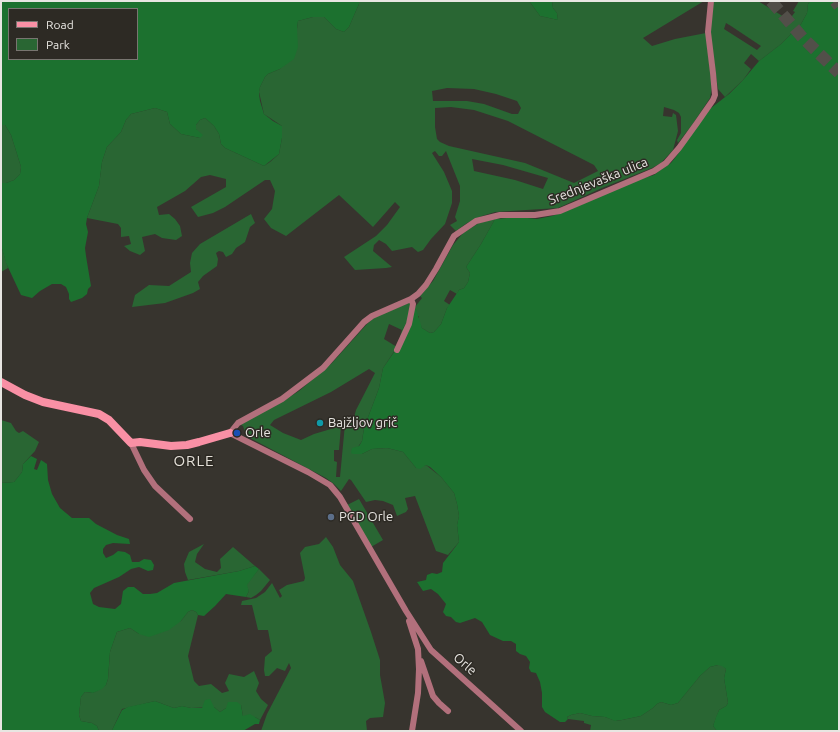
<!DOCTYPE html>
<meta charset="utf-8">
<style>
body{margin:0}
#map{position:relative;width:840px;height:732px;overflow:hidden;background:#37342e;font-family:Ubuntu,sans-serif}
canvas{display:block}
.frame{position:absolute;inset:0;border:2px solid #e8e6e2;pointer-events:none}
.legend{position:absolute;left:8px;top:8px;width:130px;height:52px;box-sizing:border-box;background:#2d2a24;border:1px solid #787570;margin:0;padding:5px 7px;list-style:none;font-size:12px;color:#e8e6e2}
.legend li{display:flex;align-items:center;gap:8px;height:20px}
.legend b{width:20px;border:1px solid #787570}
</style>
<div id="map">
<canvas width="840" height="732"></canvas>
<div class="frame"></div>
<ul class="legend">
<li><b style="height:5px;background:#f990a5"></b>Road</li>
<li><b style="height:11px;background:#296633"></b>Park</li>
</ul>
</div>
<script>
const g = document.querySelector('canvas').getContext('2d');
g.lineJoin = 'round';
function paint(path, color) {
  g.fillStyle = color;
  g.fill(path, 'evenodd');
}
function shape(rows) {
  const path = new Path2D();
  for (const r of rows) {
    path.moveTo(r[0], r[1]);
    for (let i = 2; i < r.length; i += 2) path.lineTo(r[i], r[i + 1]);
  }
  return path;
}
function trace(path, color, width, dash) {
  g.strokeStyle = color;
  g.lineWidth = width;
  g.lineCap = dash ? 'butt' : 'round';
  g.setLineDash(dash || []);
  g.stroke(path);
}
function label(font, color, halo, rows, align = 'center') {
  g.font = font + ' Ubuntu,sans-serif';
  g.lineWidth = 3;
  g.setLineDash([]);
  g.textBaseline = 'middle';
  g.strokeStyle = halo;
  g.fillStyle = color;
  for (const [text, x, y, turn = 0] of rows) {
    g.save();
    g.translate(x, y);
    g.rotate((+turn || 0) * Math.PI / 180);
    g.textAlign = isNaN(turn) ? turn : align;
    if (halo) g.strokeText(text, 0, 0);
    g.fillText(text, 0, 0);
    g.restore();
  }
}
const green = shape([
 [359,1,529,1,540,16,558,20,557,13,553,8,552,1,704,1,643,38,652,46,675,39,706,33,712,87,710,98,692,125,678,143,677,140,681,133,681,117,679,113,674,110,664,107,663,116,672,117,673,113,676,115,678,131,673,150,661,163,652,168,602,188,558,208,495,212,482,216,467,223,456,231,450,225,457,221,455,217,460,201,460,186,446,151,442,156,439,156,435,151,432,153,444,172,452,191,452,203,445,224,431,239,423,250,418,252,412,247,392,251,386,244,379,240,374,245,373,251,392,267,386,268,355,270,344,257,376,236,387,225,400,207,395,202,373,227,339,195,286,236,271,228,264,219,272,209,275,191,270,180,265,180,225,207,213,213,198,217,191,207,226,187,226,179,210,175,201,177,185,191,157,207,159,215,169,214,175,219,180,226,182,236,176,240,162,238,155,234,142,237,145,251,140,255,130,251,124,246,131,244,129,236,121,237,121,228,118,224,87,218,99,186,102,162,107,147,121,132,126,120,131,114,155,108,167,112,170,124,181,134,200,138,196,129,196,125,200,120,205,118,214,126,219,134,221,144,225,148,264,166,270,162,279,154,282,138,282,126,264,114,259,92,260,87,265,77,268,74,280,69,297,47,297,29,298,21,313,17,324,17,336,29,344,32,349,27,359,4],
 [447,88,474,89,496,94,517,101,521,108,518,114,512,114,484,104,467,101,433,101,432,91],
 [451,107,474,110,508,121,594,165,598,171,574,183,525,163,449,146,440,142,437,139,435,127,435,108],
 [472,159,503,165,548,178,543,189,515,180,474,171],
 [714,1,758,1,789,20,795,12,793,11,799,1,810,1,808,4,807,13,801,24,781,44,759,61,751,54,744,63,751,69,743,80,725,97,718,89,711,42,711,12],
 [726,23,731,26,761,46,757,50,724,29],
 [1,125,5,125,11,135,21,167,20,174,14,180,6,183,1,183],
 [251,214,255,223,250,227,245,242,236,248,232,254,226,257,223,252,219,251,216,253,218,259,217,266,203,276,198,282,200,289,193,293,165,303,132,307,135,295,149,285,169,286,191,272,190,263,192,253,200,244],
 [495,219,481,244,466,267,470,273,468,282,464,288,459,290,457,294,450,290,444,301,450,305,447,308,441,324,434,332,430,333,422,328,419,322,419,316,407,322,402,330,389,324,384,339,397,347,383,368,379,388,364,428,362,441,353,454,362,454,372,449,387,448,403,452,416,468,426,465,441,477,454,493,457,504,459,516,457,525,459,542,448,555,436,551,415,496,405,498,408,509,406,512,397,516,393,505,383,501,375,500,366,502,351,480,349,479,341,491,334,484,326,478,250,438,246,435,243,426,241,425,242,422,275,406,299,391,332,363,367,324,375,317,411,302,415,307,422,298,420,296,433,281,453,245,463,233,479,223],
 [369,369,375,373,356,410,353,421,345,424,340,477,336,477,337,462,334,461,334,450,339,450,341,426,314,434,301,440,283,433,270,425,274,420,331,392],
 [1,245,8,268,1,272],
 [1,420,11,423,16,431,19,433,23,431,39,442,35,451,23,464,22,472,14,482,1,483],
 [359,499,383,540,371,547,347,505],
 [326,537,333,547,340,565,353,581,371,632,380,660,380,675,385,703,383,717,370,718,366,721,367,731,261,731,267,714,291,668,289,663,285,671,277,668,269,676,265,676,264,670,265,657,272,651,268,630,258,630,252,605,241,605,242,601,256,598,265,592,272,583,280,598,282,596,279,590,287,585,304,581,305,578,300,553,305,547,319,544],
 [204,544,197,554,195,562,205,569,217,572,221,568,220,559,233,547,255,566,239,571,188,580,185,572,184,564,189,552],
 [259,569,270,580,261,591,256,595,251,598,246,597,249,591,246,585],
 [192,610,196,612,198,615,188,656,194,681,199,686,211,684,222,693,229,691,225,683,229,674,244,677,254,671,259,683,256,691,261,699,268,705,260,720,255,717,243,716,241,705,226,708,220,712,214,707,191,708,182,706,174,708,155,701,122,709,112,730,110,731,99,731,97,726,92,723,81,721,79,715,81,697,85,692,93,693,106,685,108,679,110,652,117,632,130,628,139,634,181,621,188,612],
 [718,665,722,665,726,669,724,678,728,703,726,706,719,710,713,726,717,731,590,731,591,725,584,723,584,721,568,719,567,717,571,715,580,713,592,716,605,717,616,721,622,720,641,716,653,708,657,704,661,702,671,705,678,703,700,676,710,667]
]);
const forest = shape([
 [1,1,359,1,359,4,349,27,344,32,336,29,324,17,313,17,298,21,297,29,298,47,294,59,280,69,268,74,265,77,260,87,259,93,260,101,264,114,273,121,282,126,282,138,279,154,264,166,225,148,221,144,219,134,214,126,205,118,200,120,196,125,196,129,203,135,200,138,181,134,170,124,167,112,155,108,131,114,126,120,121,132,107,147,102,162,99,186,87,218,86,224,88,232,85,248,86,256,91,286,88,289,87,294,82,298,71,302,69,299,69,294,66,287,61,284,52,284,40,291,32,298,21,295,6,263,1,245,1,183,6,183,14,180,20,174,21,167,11,135,5,125,1,125],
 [9,9,137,9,137,59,9,59],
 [529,1,552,1,553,8,557,13,558,20,540,16],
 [810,1,839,1,839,731,717,731,713,726,716,717,719,710,726,706,728,703,724,678,726,669,722,666,718,665,710,667,700,676,678,703,671,705,661,702,657,704,653,708,641,716,622,720,615,721,605,717,592,716,580,713,571,715,567,717,568,719,565,722,560,722,545,712,542,707,542,693,540,682,536,673,531,672,529,668,530,662,526,656,520,654,516,651,516,644,511,641,503,641,490,635,482,622,475,618,460,623,456,622,451,617,446,616,443,612,446,604,438,594,431,589,423,591,417,582,426,580,427,575,432,573,437,574,442,572,443,563,459,542,457,525,459,516,457,504,454,493,441,477,430,467,426,465,420,469,416,468,403,452,387,448,372,449,362,454,353,454,351,453,352,448,359,446,362,441,364,428,379,388,383,368,403,339,400,337,402,330,407,322,407,313,416,309,422,328,430,333,434,332,441,324,447,308,459,290,464,288,468,282,470,273,466,267,481,244,495,219,518,217,537,219,552,216,569,210,634,181,654,175,659,171,671,163,678,154,693,131,711,108,729,94,743,80,759,61,781,44,801,24,807,13,808,4],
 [31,456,37,459,34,469,37,470,41,460,47,464,48,480,52,494,60,508,72,518,89,518,96,524,117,535,129,539,130,544,113,543,106,545,103,549,103,553,106,558,113,555,118,551,125,552,130,555,132,562,139,562,144,559,151,560,154,565,153,570,148,571,139,567,131,569,119,577,94,588,90,593,93,604,99,607,115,609,121,604,123,591,128,587,134,587,143,594,150,594,157,593,174,583,239,571,255,566,259,569,247,585,249,591,246,597,226,594,215,606,204,616,198,615,196,612,192,610,188,612,181,621,169,630,149,637,139,634,130,628,117,632,110,652,108,679,106,685,102,689,93,693,85,692,81,697,79,715,81,721,92,723,97,726,99,731,1,731,1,483,14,482,22,472,23,464],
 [210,699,214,707,220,712,226,708,228,702,237,702,241,705,243,716,250,714,260,720,259,724,255,724,243,731,110,731,112,730,122,710,128,707,155,701,174,708,182,706,191,708,202,708,205,700]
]);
const highwayTunnel = shape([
 [771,1,803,38,839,73],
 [835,1,839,6]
]);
const street = shape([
 [397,350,409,324,413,304,411,299],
 [131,443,144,470,155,486,190,519],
 [409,621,418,649,419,669,418,693,412,731],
 [421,661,433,696,439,703,448,711],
 [521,731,431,650,406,611,340,497,330,485,308,472,230,433,238,423,282,399,323,368,364,322,372,316,411,299,418,294,426,285,436,269,454,236,476,221,500,215,535,215,560,211,654,171,666,163,679,148,697,123,713,100,715,95,713,73,708,32,711,1]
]);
const secondary = shape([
 [1,382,25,395,43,402,99,414,109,420,131,443,140,442,171,446,187,445,199,442,230,433]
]);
const markers = [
 [320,423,4,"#0f9aa8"],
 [237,433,4,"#1a4fb4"],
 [331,517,4,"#5c6f8a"]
];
const streetNames = [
 ["Srednjevaška ulica",598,181,-22],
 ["Orle",465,664,41]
];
const poiNames = [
 ["Bajžljov grič",328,423],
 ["Orle",245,433],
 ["PGD Orle",339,517]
];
const quarterNames = [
 ["ORLE",194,461]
];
paint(green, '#296633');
paint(forest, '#1c712f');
trace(highwayTunnel, '#524f49', 12, [12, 6]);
trace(street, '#b2707c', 6);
trace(secondary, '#f990a5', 8);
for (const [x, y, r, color] of markers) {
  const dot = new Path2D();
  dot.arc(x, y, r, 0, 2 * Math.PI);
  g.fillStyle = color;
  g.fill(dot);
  trace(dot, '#2d2a24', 1.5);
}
label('13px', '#e8e6e2', '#2d2a24', streetNames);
label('13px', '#e8e6e2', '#2d2a24', poiNames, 'left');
g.letterSpacing = '1px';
label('15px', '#e4e0d8', '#2d2a24', quarterNames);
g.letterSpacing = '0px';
</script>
